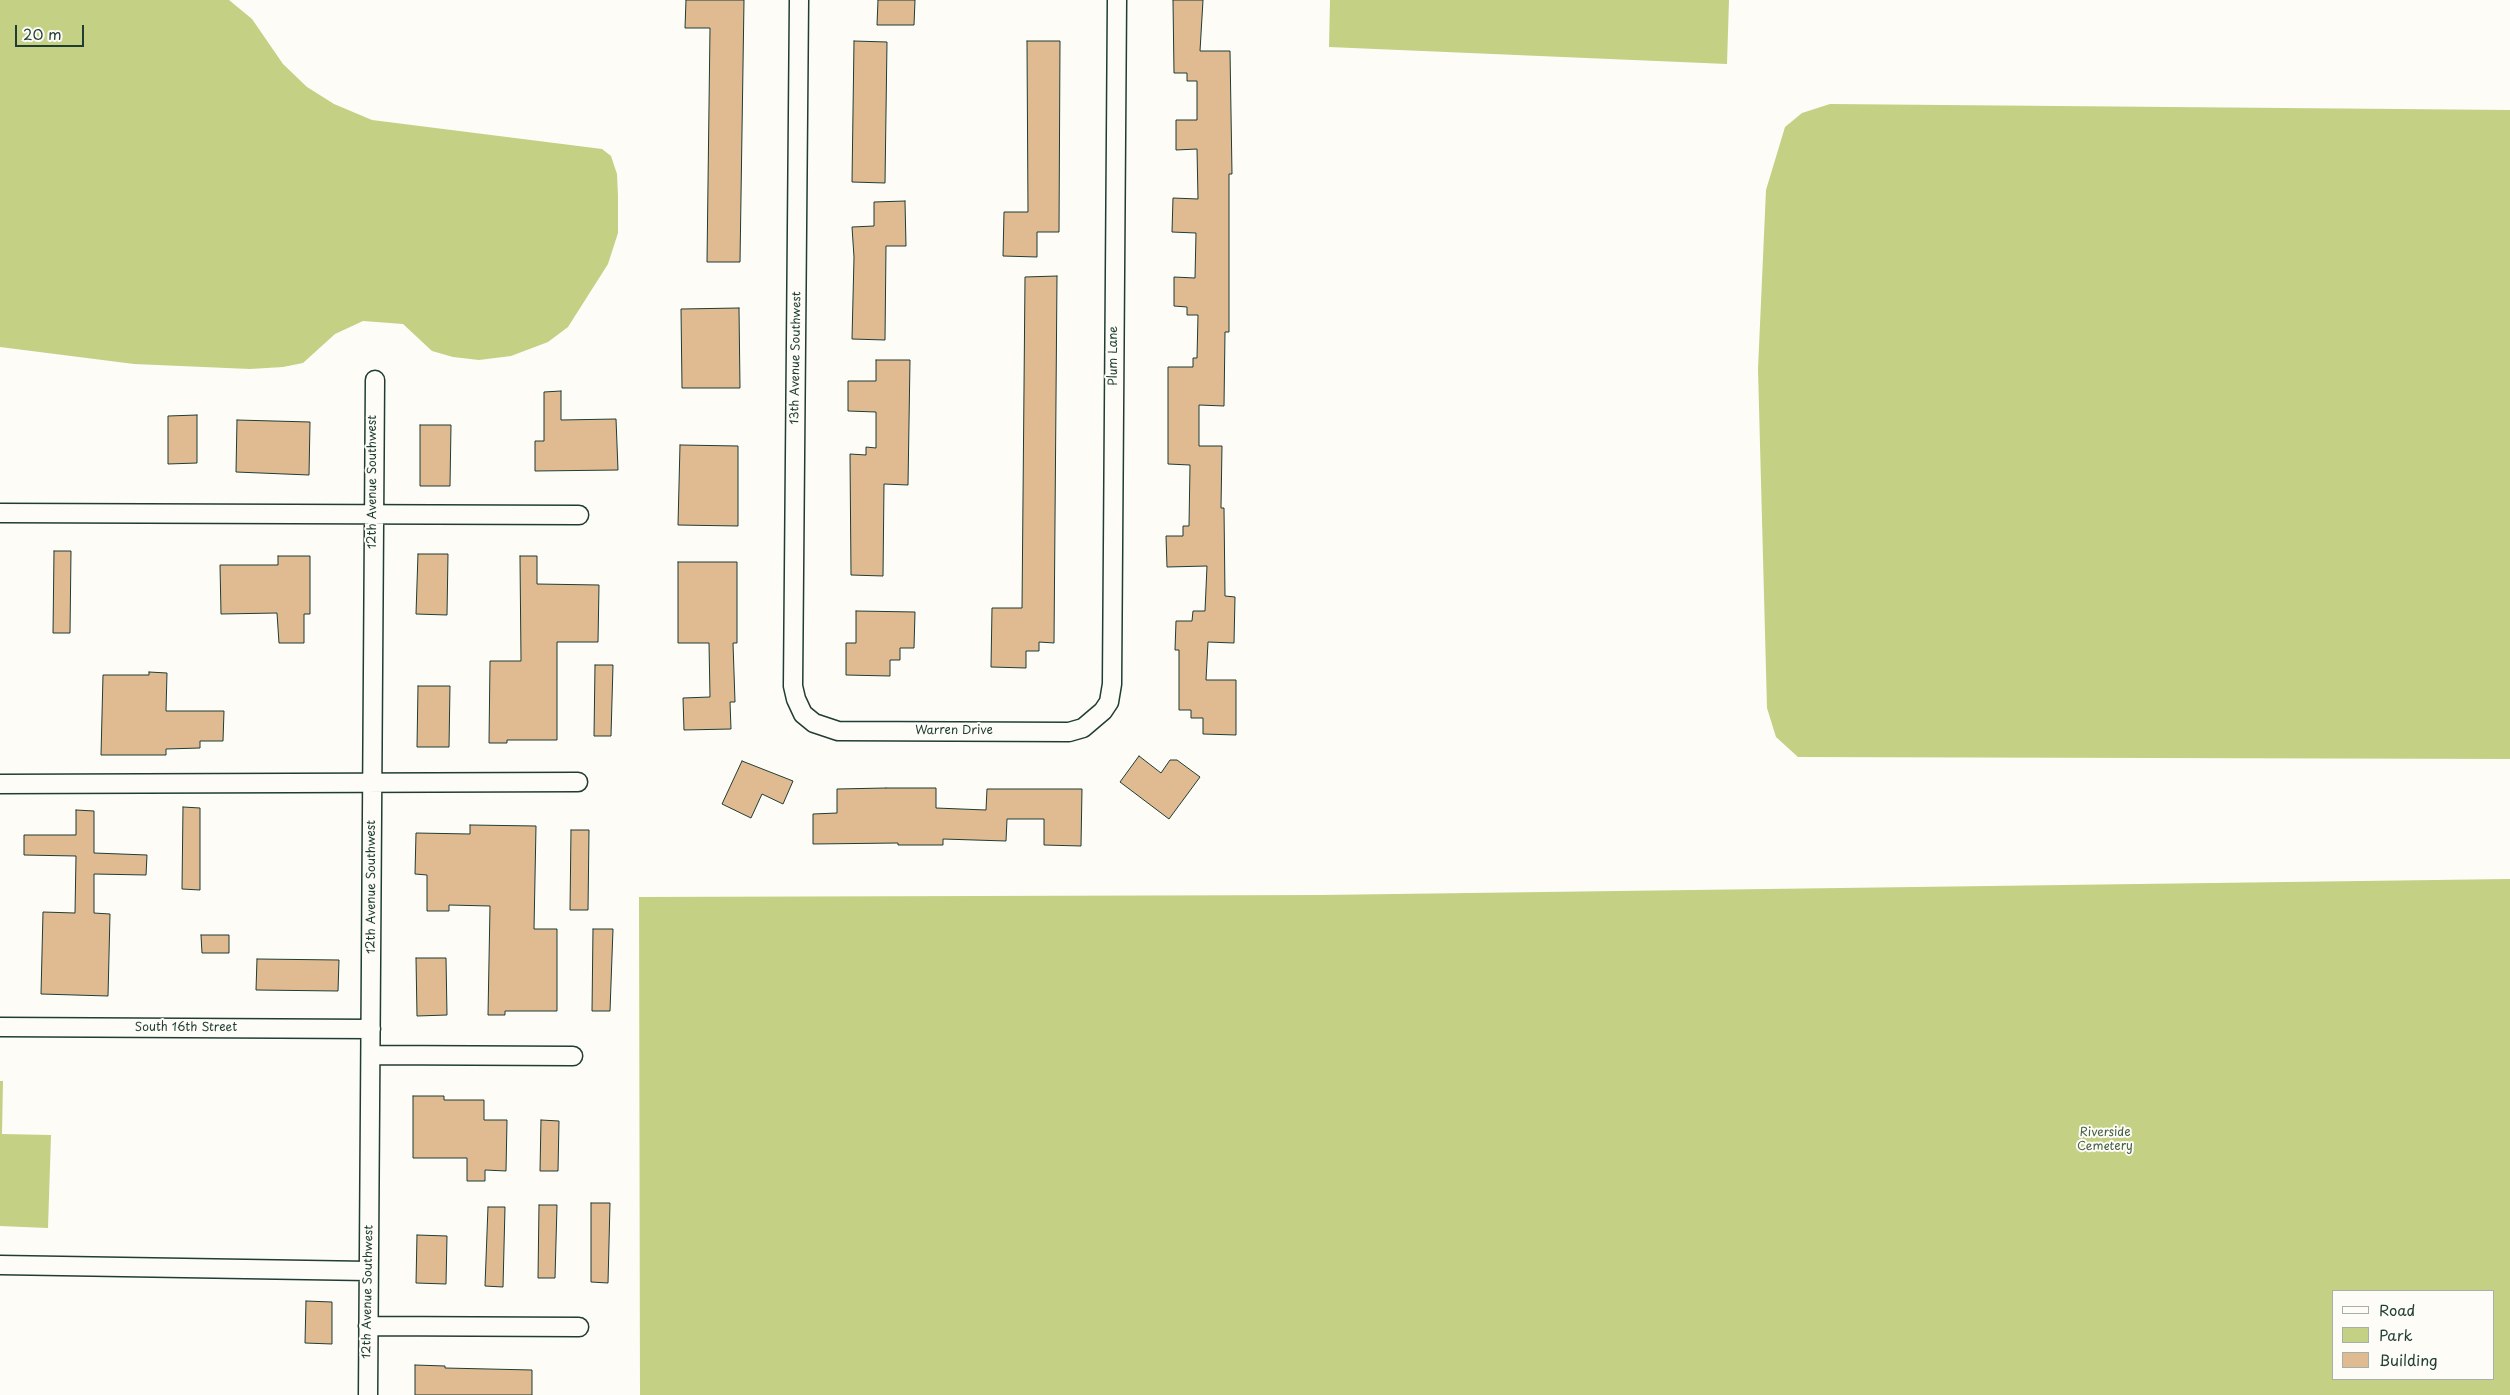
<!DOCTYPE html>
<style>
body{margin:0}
#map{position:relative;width:2510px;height:1395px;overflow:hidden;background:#fdfcf7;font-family:"Playpen Sans",sans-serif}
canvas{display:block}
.legend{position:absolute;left:2332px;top:1290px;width:162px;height:90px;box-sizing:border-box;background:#fdfcf7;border:1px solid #a4b0a9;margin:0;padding:6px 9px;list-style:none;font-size:15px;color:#1f3d34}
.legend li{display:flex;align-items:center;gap:10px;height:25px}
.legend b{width:25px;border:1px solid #a4b0a9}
.scale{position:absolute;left:15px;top:25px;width:69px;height:22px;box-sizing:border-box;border:2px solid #1f3d34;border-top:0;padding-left:6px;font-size:15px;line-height:18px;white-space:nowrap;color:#1f3d34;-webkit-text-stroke:4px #fdfcf7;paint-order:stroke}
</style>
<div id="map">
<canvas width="2510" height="1395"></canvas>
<ul class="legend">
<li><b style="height:6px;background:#fdfcf7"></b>Road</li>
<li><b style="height:14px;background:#c4d083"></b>Park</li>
<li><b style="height:14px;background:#e0bb91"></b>Building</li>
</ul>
<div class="scale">20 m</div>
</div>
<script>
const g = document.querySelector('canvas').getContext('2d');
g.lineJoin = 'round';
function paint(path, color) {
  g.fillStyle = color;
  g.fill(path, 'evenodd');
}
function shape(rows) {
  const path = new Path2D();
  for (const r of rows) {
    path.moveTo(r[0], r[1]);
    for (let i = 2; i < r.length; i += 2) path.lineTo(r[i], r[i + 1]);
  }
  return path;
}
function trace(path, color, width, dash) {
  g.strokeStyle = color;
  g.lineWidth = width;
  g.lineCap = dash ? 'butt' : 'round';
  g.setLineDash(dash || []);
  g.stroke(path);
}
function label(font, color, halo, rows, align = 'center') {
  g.font = font + ' "Playpen Sans",sans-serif';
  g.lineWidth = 4;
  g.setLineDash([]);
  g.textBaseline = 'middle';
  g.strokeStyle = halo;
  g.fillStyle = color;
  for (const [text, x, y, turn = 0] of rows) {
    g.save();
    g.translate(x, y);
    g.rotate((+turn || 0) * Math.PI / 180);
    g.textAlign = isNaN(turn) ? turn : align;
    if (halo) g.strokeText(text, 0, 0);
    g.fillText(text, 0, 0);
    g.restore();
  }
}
const green = shape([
 [0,0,229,0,252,19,283,64,307,87,334,104,372,120,602,149,611,156,617,174,618,196,618,233,608,264,568,327,548,342,511,356,479,360,453,357,432,351,403,324,363,321,335,334,303,363,283,367,250,369,134,364,0,347],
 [1330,0,1729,0,1727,64,1329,47],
 [1830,104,2510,110,2510,759,1798,757,1776,737,1767,708,1758,369,1766,190,1785,127,1802,113],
 [2510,879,2510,1395,640,1395,639,897,1321,895],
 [2334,1291,2494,1291,2494,1379,2334,1379],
 [0,1081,3,1081,2,1134,51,1135,48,1228,0,1226]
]);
const building = shape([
 [686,0,744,0,740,262,707,262,710,28,685,28,686,0],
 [878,0,915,0,914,25,877,25,878,0],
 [1173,0,1203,0,1200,51,1230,51,1232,174,1229,174,1229,332,1225,332,1224,406,1199,405,1199,446,1222,446,1221,508,1224,508,1225,596,1235,597,1234,643,1208,642,1206,680,1236,680,1236,735,1203,734,1203,718,1191,718,1191,710,1179,710,1179,650,1175,650,1176,621,1192,621,1193,611,1205,611,1207,566,1167,567,1166,536,1183,536,1183,526,1189,526,1190,465,1168,464,1168,367,1193,367,1193,358,1197,358,1198,315,1187,315,1187,307,1174,306,1174,277,1195,278,1196,233,1172,232,1173,198,1198,199,1197,149,1176,150,1176,120,1197,120,1197,81,1187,81,1187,73,1174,73,1173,0],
 [854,41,887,42,885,183,852,182,854,41],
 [1027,41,1060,41,1059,232,1037,232,1037,257,1003,256,1004,212,1028,212,1027,41],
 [905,201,906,246,886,246,885,340,852,339,854,257,852,227,874,226,874,202,905,201],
 [1057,276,1054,643,1039,642,1039,651,1026,651,1026,668,991,667,992,608,1022,608,1025,277,1057,276],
 [739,308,740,388,682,388,681,309,739,308],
 [876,360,910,360,908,485,884,484,883,576,851,575,850,454,866,455,866,447,876,448,876,412,848,411,848,381,876,381,876,360],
 [561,391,561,420,616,419,618,470,535,471,535,441,544,441,544,392,561,391],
 [197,415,197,463,168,464,168,416,197,415],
 [237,420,310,422,309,475,236,472,237,420],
 [420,425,451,425,450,486,420,486,420,425],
 [680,445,738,446,738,526,678,525,680,445],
 [54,551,71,551,70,633,53,633,54,551],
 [418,554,448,554,447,615,416,614,418,554],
 [278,556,310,556,310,614,304,614,304,643,279,643,277,613,221,614,220,565,278,565,278,556],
 [520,556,537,556,537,584,599,585,598,642,557,642,557,740,507,740,507,743,489,743,490,661,521,661,520,556],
 [678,562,737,562,737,643,733,643,735,702,730,702,731,729,684,730,683,698,710,697,709,643,678,643,678,562],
 [856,611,915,612,914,648,900,648,900,660,890,660,890,676,846,675,846,643,856,643,856,611],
 [595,665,613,665,611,736,594,736,595,665],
 [149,672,167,673,166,711,224,711,223,741,200,741,200,748,166,749,166,755,101,755,103,675,149,675,149,672],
 [418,686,450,686,449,747,417,747,418,686],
 [1139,756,1161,773,1170,760,1177,760,1200,777,1169,819,1120,782,1139,756],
 [742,761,793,781,783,804,762,794,751,818,722,804,742,761],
 [886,788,936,788,936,808,986,810,987,789,1082,789,1081,846,1044,845,1044,819,1007,819,1006,841,943,839,943,845,898,845,898,843,813,844,813,814,837,813,837,789,886,788],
 [183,807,200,808,200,890,182,889,183,807],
 [76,810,94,811,94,853,147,855,146,875,94,874,94,913,110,914,108,996,41,994,43,912,75,913,76,856,24,855,24,835,76,835,76,810],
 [470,825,536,826,534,929,557,929,557,1011,505,1011,505,1015,488,1015,490,906,449,905,449,911,427,911,427,875,415,874,416,833,470,834,470,825],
 [571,830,589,830,588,910,570,910,571,830],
 [593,929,613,929,610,1011,592,1011,593,929],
 [201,935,229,935,229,953,202,953,201,935],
 [416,958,446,958,447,1015,417,1016,416,958],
 [257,959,339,960,338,991,256,990,257,959],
 [413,1096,444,1096,444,1100,484,1100,484,1120,507,1120,506,1171,485,1170,485,1181,467,1181,467,1158,413,1158,413,1096],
 [541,1120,559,1121,558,1171,540,1171,541,1120],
 [591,1203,610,1203,608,1283,591,1282,591,1203],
 [539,1205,557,1205,555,1278,538,1278,539,1205],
 [488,1207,505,1207,503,1287,485,1286,488,1207],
 [417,1235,447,1236,446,1284,416,1283,417,1235],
 [306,1301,332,1302,332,1344,305,1343,306,1301],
 [415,1365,445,1366,445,1368,532,1370,532,1395,415,1395,415,1365]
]);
const street = shape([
 [799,0,793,686,796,699,803,714,814,723,838,731,1069,732,1083,728,1103,711,1109,702,1112,684,1117,0],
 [0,513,579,515],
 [0,784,578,782],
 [0,1027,371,1029],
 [371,1055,573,1056],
 [0,1265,368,1271],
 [368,1326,579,1327],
 [368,1395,375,380]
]);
const streetNames = [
 ["Plum Lane",1114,356,-90],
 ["13th Avenue Southwest",796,358,-89],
 ["12th Avenue Southwest",373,482,-90],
 ["Warren Drive",954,731],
 ["12th Avenue Southwest",372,887,-90],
 ["South 16th Street",186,1028],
 ["12th Avenue Southwest",368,1292,-89]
];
const parkNames = [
 ["Riverside",2105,1133],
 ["Cemetery",2105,1147]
];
paint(green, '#c4d083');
paint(building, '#e0bb91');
trace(building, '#1f3d34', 1);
trace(street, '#1f3d34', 21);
trace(street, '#fdfcf7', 18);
label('12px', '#1f3d34', '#fdfcf7', streetNames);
label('12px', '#486248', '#fdfcf7', parkNames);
</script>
